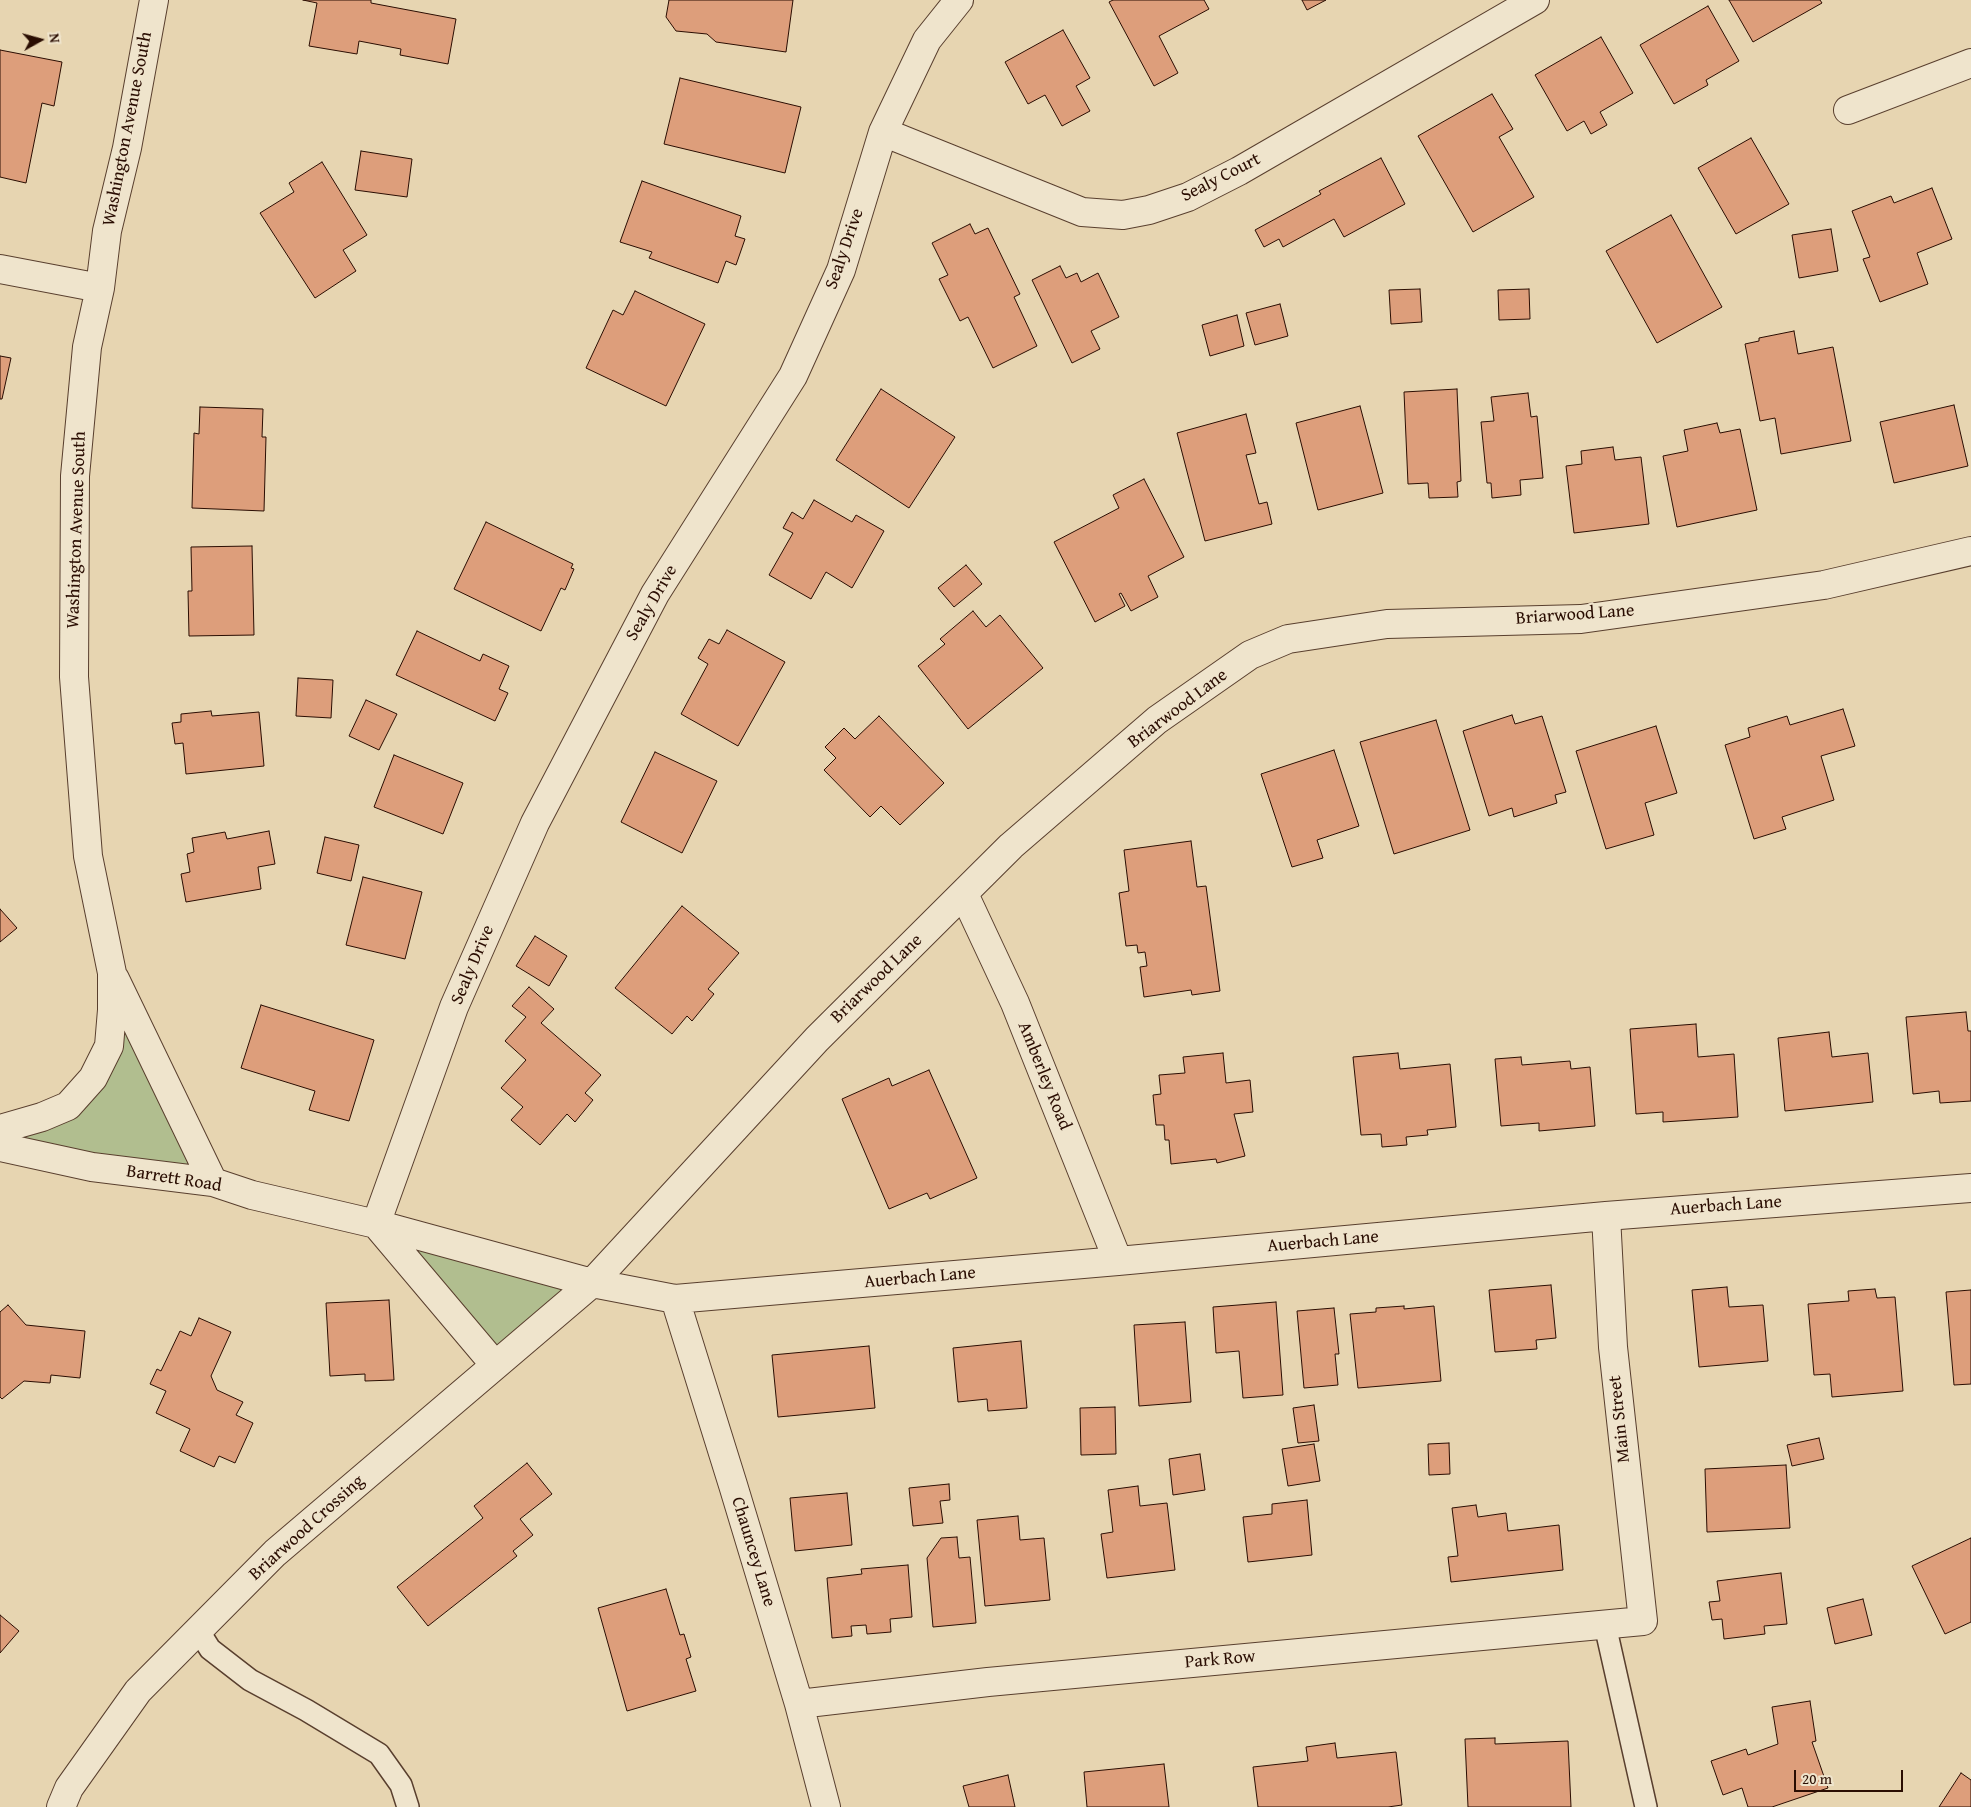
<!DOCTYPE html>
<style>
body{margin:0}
#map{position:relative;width:1971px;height:1807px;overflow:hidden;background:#e7d5b1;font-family:"Gentium Book Plus",serif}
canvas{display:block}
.north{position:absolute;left:15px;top:15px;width:50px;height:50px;-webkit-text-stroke:4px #efe4cc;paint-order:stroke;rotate:83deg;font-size:14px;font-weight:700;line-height:20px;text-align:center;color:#2a0d02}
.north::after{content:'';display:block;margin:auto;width:18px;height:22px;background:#2a0d02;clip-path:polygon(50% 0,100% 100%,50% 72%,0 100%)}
.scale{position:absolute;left:1794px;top:1770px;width:109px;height:22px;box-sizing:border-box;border:2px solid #2a0d02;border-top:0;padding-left:6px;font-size:15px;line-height:18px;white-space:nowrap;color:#2a0d02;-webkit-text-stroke:4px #efe4cc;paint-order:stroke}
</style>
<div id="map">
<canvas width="1971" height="1807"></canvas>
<div class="north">N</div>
<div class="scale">20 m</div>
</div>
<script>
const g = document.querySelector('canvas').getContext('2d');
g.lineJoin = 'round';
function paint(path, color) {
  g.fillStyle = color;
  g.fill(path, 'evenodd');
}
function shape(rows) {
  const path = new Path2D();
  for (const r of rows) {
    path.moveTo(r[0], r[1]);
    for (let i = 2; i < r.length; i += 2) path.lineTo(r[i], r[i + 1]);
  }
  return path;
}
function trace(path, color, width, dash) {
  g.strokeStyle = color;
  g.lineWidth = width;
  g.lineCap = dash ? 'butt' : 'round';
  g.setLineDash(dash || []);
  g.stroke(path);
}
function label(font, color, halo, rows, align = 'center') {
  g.font = font + ' "Gentium Book Plus",serif';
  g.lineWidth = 4.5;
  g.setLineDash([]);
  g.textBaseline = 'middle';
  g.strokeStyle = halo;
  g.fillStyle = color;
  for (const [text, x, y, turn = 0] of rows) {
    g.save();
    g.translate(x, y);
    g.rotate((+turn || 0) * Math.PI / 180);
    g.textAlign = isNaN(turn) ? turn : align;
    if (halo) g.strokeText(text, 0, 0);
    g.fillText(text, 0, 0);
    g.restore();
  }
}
const green = shape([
 [112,973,213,1182,0,1147,93,1078],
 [376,1224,592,1283,495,1365]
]);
const building = shape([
 [303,0,371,0,371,3,456,19,448,64,400,55,401,49,359,41,357,54,309,46,317,3,303,0],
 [669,0,793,0,786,52,716,42,707,34,676,31,666,17,669,0],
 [1113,0,1204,0,1209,9,1159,36,1178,73,1154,86,1109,2,1113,0],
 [1302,0,1326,0,1307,10,1302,0],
 [1729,0,1820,0,1822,3,1753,42,1729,0],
 [1708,6,1739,61,1706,80,1708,85,1674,104,1640,45,1708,6],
 [1063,30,1090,78,1076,86,1090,111,1062,126,1045,95,1028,104,1005,62,1063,30],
 [1601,37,1633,93,1600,112,1607,125,1591,134,1584,121,1567,131,1535,75,1601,37],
 [0,50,62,62,54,106,42,103,26,183,0,177,0,50],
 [680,78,801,107,785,173,664,144,680,78],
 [1492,94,1513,129,1499,137,1534,197,1473,232,1418,136,1492,94],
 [1751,138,1789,204,1736,234,1698,168,1751,138],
 [361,151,412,159,407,197,355,190,361,151],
 [1381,158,1405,204,1344,237,1334,219,1283,247,1279,239,1264,247,1255,230,1321,194,1319,191,1381,158],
 [322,162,367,235,343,250,356,271,315,298,260,213,294,192,289,183,322,162],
 [642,181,741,216,735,236,745,239,736,265,726,261,718,283,649,258,652,252,620,242,642,181],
 [1932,188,1952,239,1917,253,1928,284,1880,302,1863,259,1870,257,1852,211,1891,196,1894,203,1932,188],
 [1671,215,1722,307,1657,343,1606,251,1671,215],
 [970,224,975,234,988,228,1020,294,1014,297,1037,346,993,368,968,317,960,321,939,279,948,275,932,243,970,224],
 [1831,229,1838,271,1799,278,1792,235,1831,229],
 [1060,266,1066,278,1077,273,1081,282,1098,273,1119,317,1091,331,1100,349,1072,363,1032,280,1060,266],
 [1420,289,1422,322,1391,324,1389,290,1420,289],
 [1529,289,1530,319,1499,320,1498,290,1529,289],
 [635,291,705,324,666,406,586,368,613,310,623,315,635,291],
 [1280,304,1288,336,1255,345,1246,313,1280,304],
 [1237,315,1244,346,1210,356,1202,325,1237,315],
 [1794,331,1798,354,1833,347,1851,441,1781,454,1775,418,1760,421,1745,344,1759,341,1759,338,1794,331],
 [0,356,11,358,2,399,0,399,0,356],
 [881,389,955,437,909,508,836,460,881,389],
 [1457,389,1461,481,1457,482,1458,497,1429,498,1428,483,1408,484,1404,392,1457,389],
 [1528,393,1531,417,1537,416,1543,478,1520,480,1521,495,1492,498,1491,483,1487,483,1481,422,1494,421,1491,397,1528,393],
 [1954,405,1968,466,1894,483,1880,422,1954,405],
 [1360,406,1383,493,1318,510,1296,423,1360,406],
 [200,407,263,409,262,437,266,437,264,511,192,508,194,433,199,434,200,407],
 [1246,414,1256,453,1246,455,1259,504,1267,502,1272,524,1205,541,1177,433,1246,414],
 [1717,423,1720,433,1740,429,1757,510,1677,527,1663,456,1688,451,1684,430,1717,423],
 [1613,447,1615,460,1641,457,1649,524,1574,533,1566,466,1582,464,1581,451,1613,447],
 [1144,479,1184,557,1148,576,1158,597,1131,611,1121,593,1119,594,1125,606,1095,622,1054,542,1119,508,1113,495,1144,479],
 [814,500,852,522,856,515,884,531,852,588,826,572,811,599,769,575,793,533,783,528,792,512,803,519,814,500],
 [486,522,573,564,571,568,574,569,565,590,561,588,541,631,454,589,486,522],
 [252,546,254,635,189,636,188,591,192,591,191,547,252,546],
 [966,565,982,584,954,607,938,588,966,565],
 [973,611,986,627,1000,615,1043,668,968,729,918,666,945,644,940,639,973,611],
 [727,630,785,662,738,746,681,714,708,664,698,658,709,639,719,644,727,630],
 [417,631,480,661,483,654,509,666,499,689,508,693,495,721,396,675,417,631],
 [298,678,333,680,331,718,296,716,298,678],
 [366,700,397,714,379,750,349,736,366,700],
 [1843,709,1855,746,1821,756,1834,800,1782,817,1786,829,1754,839,1725,745,1750,737,1748,728,1787,716,1790,725,1843,709],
 [211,711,212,716,259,712,264,766,186,774,183,743,175,744,172,723,181,722,181,714,211,711],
 [1512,715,1515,724,1542,716,1566,792,1555,795,1557,803,1514,817,1512,808,1489,816,1463,731,1512,715],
 [879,716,944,783,900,825,881,806,870,817,824,770,836,758,825,747,844,728,855,739,879,716],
 [1436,720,1470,830,1394,854,1360,742,1436,720],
 [1656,726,1677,793,1645,803,1654,835,1606,849,1576,751,1656,726],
 [1334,750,1359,826,1317,840,1323,858,1292,867,1261,774,1334,750],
 [655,752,717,781,682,853,621,822,655,752],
 [394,755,463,783,443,834,374,807,394,755],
 [269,831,275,864,258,867,261,889,186,902,181,874,190,872,187,854,194,852,192,838,225,832,227,839,269,831],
 [325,837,359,845,351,881,317,873,325,837],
 [1191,841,1197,887,1206,886,1220,991,1192,995,1191,990,1144,997,1140,967,1147,966,1145,952,1138,953,1137,945,1126,946,1119,893,1129,891,1124,850,1191,841],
 [363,877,422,892,405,959,346,945,363,877],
 [682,906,739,953,708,989,714,994,692,1021,687,1016,672,1034,615,988,682,906],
 [0,909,17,928,0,942,0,909],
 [535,936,567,956,549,986,516,966,535,936],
 [529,987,554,1009,541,1023,601,1075,585,1093,593,1100,575,1122,567,1114,540,1145,511,1120,523,1107,501,1088,526,1060,505,1041,526,1017,512,1006,529,987],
 [261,1005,374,1040,349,1121,309,1110,315,1091,241,1068,261,1005],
 [1966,1012,1968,1031,1971,1031,1971,1101,1940,1103,1939,1091,1913,1094,1906,1017,1966,1012],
 [1696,1024,1698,1057,1734,1054,1738,1117,1663,1122,1663,1112,1636,1114,1630,1029,1696,1024],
 [1829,1032,1832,1057,1868,1053,1873,1102,1785,1111,1778,1038,1829,1032],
 [1223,1053,1226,1083,1250,1080,1253,1112,1234,1114,1245,1156,1217,1163,1216,1159,1171,1164,1169,1140,1165,1140,1164,1125,1156,1125,1153,1095,1161,1094,1159,1075,1185,1073,1183,1057,1223,1053],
 [1398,1053,1400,1069,1450,1064,1456,1127,1427,1130,1428,1135,1406,1137,1407,1145,1382,1147,1381,1134,1361,1135,1353,1057,1398,1053],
 [1521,1057,1522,1065,1570,1061,1571,1069,1590,1067,1595,1126,1539,1131,1539,1123,1501,1126,1495,1059,1521,1057],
 [929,1070,977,1178,930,1199,927,1193,889,1209,842,1099,889,1078,892,1086,929,1070],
 [1551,1285,1556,1338,1536,1340,1537,1349,1495,1352,1489,1290,1551,1285],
 [1727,1287,1729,1307,1763,1305,1768,1361,1699,1367,1692,1290,1727,1287],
 [1875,1289,1877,1298,1895,1297,1903,1391,1832,1397,1830,1374,1814,1375,1808,1304,1849,1301,1848,1291,1875,1289],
 [1971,1290,1971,1384,1954,1385,1946,1292,1971,1290],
 [389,1300,394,1380,365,1381,365,1374,330,1376,326,1303,389,1300],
 [1276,1302,1283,1395,1243,1398,1239,1351,1216,1353,1213,1307,1276,1302],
 [8,1305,26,1325,85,1331,80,1378,51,1375,50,1383,24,1381,2,1399,0,1397,0,1312,8,1305],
 [1404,1306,1404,1309,1434,1306,1441,1381,1358,1388,1350,1314,1376,1312,1376,1308,1404,1306],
 [1334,1308,1339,1354,1335,1354,1338,1385,1304,1388,1297,1311,1334,1308],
 [199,1318,231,1332,211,1376,217,1390,243,1402,236,1415,253,1423,235,1463,219,1456,214,1467,180,1451,190,1429,156,1413,166,1391,150,1384,157,1369,161,1371,180,1331,191,1336,199,1318],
 [1185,1322,1191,1402,1139,1406,1134,1325,1185,1322],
 [1021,1341,1027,1408,988,1411,987,1399,958,1402,953,1348,1021,1341],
 [869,1346,875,1408,778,1417,772,1355,869,1346],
 [1314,1405,1319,1441,1298,1443,1293,1408,1314,1405],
 [1115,1407,1116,1454,1081,1455,1080,1408,1115,1407],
 [1819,1438,1824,1459,1792,1466,1787,1445,1819,1438],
 [1449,1443,1450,1474,1429,1475,1428,1444,1449,1443],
 [1314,1444,1320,1481,1288,1486,1282,1449,1314,1444],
 [1200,1454,1205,1490,1173,1495,1169,1459,1200,1454],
 [527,1463,552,1494,520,1519,533,1535,513,1551,517,1556,428,1626,397,1587,483,1518,474,1506,527,1463],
 [1786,1465,1790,1528,1707,1532,1705,1469,1786,1465],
 [949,1484,950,1500,940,1501,943,1523,913,1526,909,1488,949,1484],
 [1138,1486,1140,1506,1167,1503,1175,1570,1107,1578,1101,1534,1113,1532,1108,1490,1138,1486],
 [847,1493,852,1545,795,1551,790,1498,847,1493],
 [1307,1500,1312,1555,1248,1562,1243,1517,1272,1514,1272,1504,1307,1500],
 [1476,1505,1478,1517,1506,1513,1508,1531,1559,1525,1563,1570,1451,1582,1448,1557,1458,1556,1452,1508,1476,1505],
 [1018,1516,1020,1540,1044,1538,1050,1600,985,1606,977,1520,1018,1516],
 [957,1537,959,1558,970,1557,976,1623,933,1627,927,1558,941,1538,957,1537],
 [1971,1538,1971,1622,1945,1634,1912,1566,1971,1538],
 [908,1565,912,1617,890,1619,891,1632,867,1634,866,1625,851,1626,852,1636,832,1638,827,1578,862,1574,861,1569,908,1565],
 [1781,1573,1787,1624,1764,1626,1765,1634,1724,1639,1722,1619,1712,1620,1709,1602,1720,1601,1717,1581,1781,1573],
 [666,1589,680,1635,684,1634,691,1657,686,1659,696,1691,627,1711,598,1608,666,1589],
 [1863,1599,1872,1635,1835,1644,1827,1608,1863,1599],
 [0,1615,19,1631,0,1653,0,1615],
 [1810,1701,1816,1741,1812,1742,1828,1788,1772,1807,1748,1807,1742,1788,1723,1795,1711,1761,1746,1749,1748,1755,1778,1744,1772,1707,1810,1701],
 [1495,1738,1495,1744,1568,1741,1571,1807,1468,1807,1465,1739,1495,1738],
 [1335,1743,1337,1758,1396,1752,1402,1805,1388,1807,1258,1807,1253,1767,1308,1761,1306,1747,1335,1743],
 [1164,1764,1169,1807,1087,1807,1084,1772,1164,1764],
 [1961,1773,1971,1780,1971,1807,1939,1807,1961,1773],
 [1008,1775,1015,1807,969,1807,963,1786,1008,1775]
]);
const service = shape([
 [1605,1625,1646,1807],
 [198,1630,210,1649,250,1680,306,1710,379,1754,401,1785,408,1807]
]);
const minor = shape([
 [1848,110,1971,63],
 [883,132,1082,212,1123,215,1149,210,1188,197,1239,171,1535,0],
 [0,269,100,288],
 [964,894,1015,1003,1118,1261],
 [115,979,213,1182],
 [0,1129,42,1117,68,1106,93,1078,109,1046,112,1010,112,973,88,856,74,677,75,476,87,347,100,288,107,231,127,148,154,0],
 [0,1147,92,1167,213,1182,252,1195,376,1224,592,1283,675,1299,1118,1261,1606,1216,1971,1188],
 [376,1224,454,1007,535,823,655,594,793,376,841,270,883,132,927,40,959,0],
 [376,1224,495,1365],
 [675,1299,733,1485,799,1704,826,1807],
 [799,1704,988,1682,1643,1621,1613,1347,1606,1216],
 [61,1807,69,1788,138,1691,275,1553,592,1283,817,1039,1011,846,1157,720,1250,655,1288,639,1387,624,1581,619,1824,585,1971,551]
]);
const streetNames = [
 ["Washington Avenue South",128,129,-79],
 ["Sealy Court",1221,178,-27],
 ["Sealy Drive",845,249,-71],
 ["Washington Avenue South",77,530,-88],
 ["Sealy Drive",652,603,-60],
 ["Briarwood Lane",1575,615,-4],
 ["Briarwood Lane",1178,709,-37],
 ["Sealy Drive",473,965,-67],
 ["Briarwood Lane",877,979,-44],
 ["Amberley Road",1044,1076,68],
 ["Barrett Road",174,1179,9],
 ["Auerbach Lane",1726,1206,-4],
 ["Auerbach Lane",1323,1242,-5],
 ["Auerbach Lane",920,1278,-5],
 ["Main Street",1620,1419,-96],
 ["Briarwood Crossing",307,1528,-42],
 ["Chauncey Lane",753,1552,73],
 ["Park Row",1220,1660,-5]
];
paint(green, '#b1be8f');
paint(building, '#dd9e7b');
trace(building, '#2a0d02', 1);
trace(service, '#593f2e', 24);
trace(minor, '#593f2e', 30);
trace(service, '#efe4cc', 21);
trace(minor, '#efe4cc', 28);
label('18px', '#2a0d02', '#efe4cc', streetNames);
</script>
